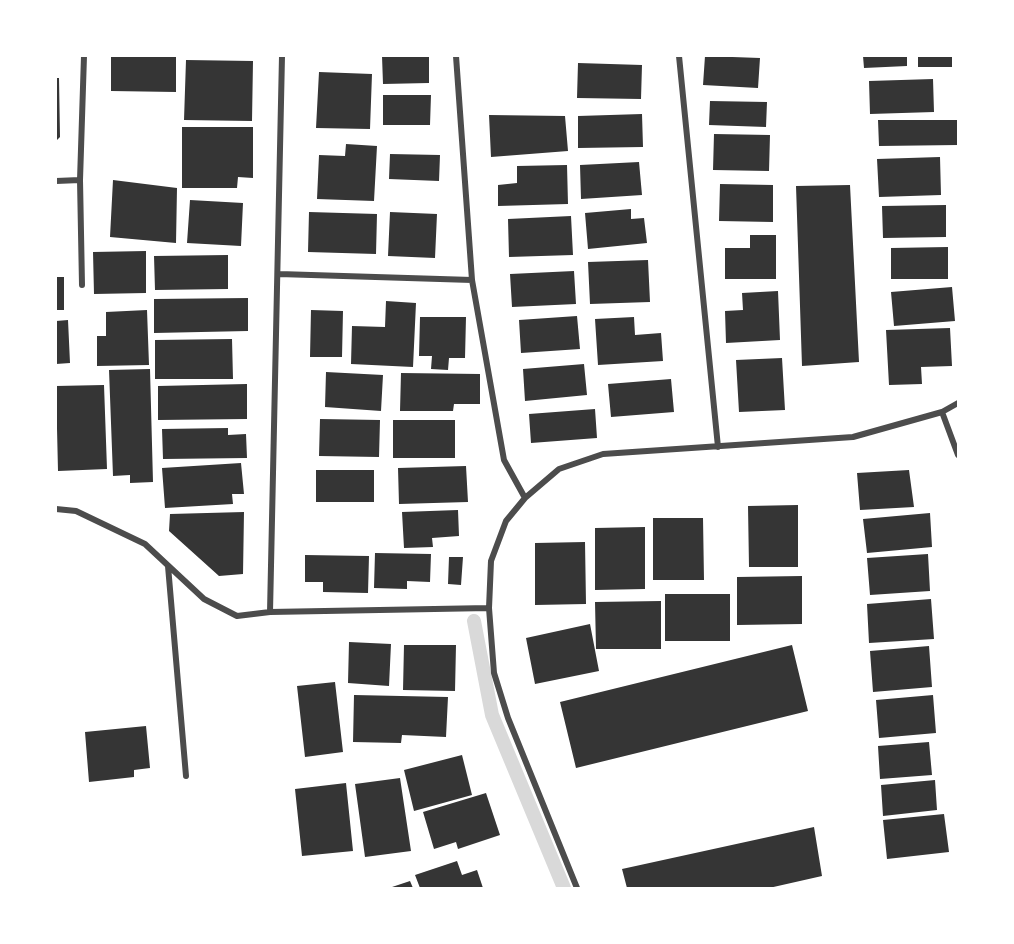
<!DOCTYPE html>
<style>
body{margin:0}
#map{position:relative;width:1014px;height:944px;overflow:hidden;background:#fff;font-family:Overpass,sans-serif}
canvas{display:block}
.frame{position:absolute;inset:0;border:57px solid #fff;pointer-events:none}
</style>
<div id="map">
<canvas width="1014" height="944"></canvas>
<div class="frame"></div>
</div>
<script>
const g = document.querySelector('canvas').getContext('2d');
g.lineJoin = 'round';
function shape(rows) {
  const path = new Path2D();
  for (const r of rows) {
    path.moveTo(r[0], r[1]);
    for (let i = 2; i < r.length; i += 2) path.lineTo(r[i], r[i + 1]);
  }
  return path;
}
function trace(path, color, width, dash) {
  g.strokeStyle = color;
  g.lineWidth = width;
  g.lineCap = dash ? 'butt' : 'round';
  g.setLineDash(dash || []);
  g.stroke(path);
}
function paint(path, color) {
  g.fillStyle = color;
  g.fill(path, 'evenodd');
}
const stream = shape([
 [474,621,492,715,564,888]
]);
const building = shape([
 [111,56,176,56,176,92,111,91],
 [382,56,429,56,429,83,383,84],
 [705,56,760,58,758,88,703,85],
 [863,56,907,56,907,66,864,68],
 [918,56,952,56,952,67,918,67],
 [186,60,253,61,252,121,184,120],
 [578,63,642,65,641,99,577,98],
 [319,72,372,74,370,129,316,128],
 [56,78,59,78,60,137,56,141],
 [933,79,934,112,870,114,869,81],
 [383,95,431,95,430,125,383,125],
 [710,101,767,102,766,127,709,125],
 [642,114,643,147,578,148,578,116],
 [489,115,565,116,568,151,491,157],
 [878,120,958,120,958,145,879,146],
 [182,127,253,127,253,178,238,177,237,188,182,188],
 [714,134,770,135,769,171,713,170],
 [346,144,377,146,374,201,317,199,319,155,345,156],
 [390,154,440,155,439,181,389,179],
 [940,157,941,195,879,197,877,159],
 [639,162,642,195,581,199,580,165],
 [567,165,568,204,498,206,498,185,517,183,517,166],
 [113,180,177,188,176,243,110,237],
 [720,184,773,185,773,222,719,221],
 [850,185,859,362,802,366,796,186],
 [190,200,243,203,241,246,187,243],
 [946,205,946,237,883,238,882,206],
 [631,209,631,219,644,218,647,243,588,249,585,213],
 [309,212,377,214,376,254,308,252],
 [390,212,437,214,435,258,388,256],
 [571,216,573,255,509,257,508,219],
 [750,235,776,235,776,279,725,279,725,248,750,248],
 [948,247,948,279,891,279,891,248],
 [146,251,146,293,94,294,93,252],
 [228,255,228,289,155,290,154,256],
 [648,260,650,302,590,304,588,262],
 [574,271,576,304,512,307,510,274],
 [56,277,64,277,64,310,56,310],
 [952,287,955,321,894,326,891,292],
 [778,291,780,340,726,343,725,311,743,310,742,293],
 [248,298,248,331,154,333,154,299],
 [386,301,416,303,413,367,351,364,352,326,385,327],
 [147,310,149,365,97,366,97,336,106,336,106,312],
 [311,310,343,311,342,357,310,357],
 [577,316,580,349,521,353,519,320],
 [420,317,466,317,465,358,449,358,448,370,431,369,432,356,419,356],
 [634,317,635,335,661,333,663,361,598,365,595,319],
 [68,320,70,363,56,364,56,321],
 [950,328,952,366,921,367,922,384,889,385,886,330],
 [232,339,233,379,155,379,155,340],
 [782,358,785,410,739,412,736,360],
 [584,364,587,395,525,401,523,369],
 [150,369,153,482,130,483,130,475,113,476,109,370],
 [326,372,383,375,381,411,325,407],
 [401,373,480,374,480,404,454,404,453,411,400,411],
 [671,379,674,412,611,417,608,384],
 [247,384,247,419,158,420,158,386],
 [104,385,107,469,58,471,56,386],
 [595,409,597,438,531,443,529,414],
 [320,419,380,420,379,457,319,456],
 [393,420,455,420,455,458,393,458],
 [228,428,228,435,246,434,247,458,163,459,162,429],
 [241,463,244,494,232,494,233,504,165,508,162,468],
 [466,466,468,502,399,504,398,468],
 [316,470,374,470,374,502,316,502],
 [909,470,914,507,860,510,857,473],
 [798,505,798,567,749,567,748,506],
 [458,510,459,536,432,538,433,547,404,548,402,512],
 [244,512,243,574,219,576,169,531,170,514],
 [930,513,932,547,867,553,863,519],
 [653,518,703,518,704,580,653,580],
 [645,527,645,589,595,590,595,528],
 [585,542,586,604,535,605,535,543],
 [375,553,431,554,430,582,407,581,407,589,374,588],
 [928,554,930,591,870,595,867,558],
 [305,555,369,556,368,593,323,592,323,582,305,582],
 [449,557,463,557,461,585,448,584],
 [802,576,802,624,737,625,737,577],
 [665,594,730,594,730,641,665,641],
 [931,599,934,639,869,643,867,604],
 [661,601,661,649,596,649,595,602],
 [590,624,599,671,535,684,526,638],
 [349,642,391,644,389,686,348,683],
 [404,645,456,645,455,691,403,690],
 [792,645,808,711,576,768,560,702],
 [929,646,932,687,873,692,870,651],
 [335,682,343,752,305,757,297,686],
 [354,695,448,697,446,737,402,735,401,743,353,742],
 [933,695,936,733,879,738,876,700],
 [146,726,150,768,134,770,134,777,89,782,85,732],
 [929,742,932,775,880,779,878,746],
 [462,755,472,795,414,811,404,770],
 [400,778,411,851,365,857,355,784],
 [935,780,937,810,883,816,881,785],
 [346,783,353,851,302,856,295,789],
 [486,793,500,835,458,849,456,842,434,849,423,812],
 [944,814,949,852,887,859,883,820],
 [814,827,822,876,769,888,627,888,622,869],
 [457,861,462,875,477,870,483,888,420,888,415,875],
 [410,881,413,888,389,888]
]);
const minor = shape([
 [456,56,472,280,504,460,525,498],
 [679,56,718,447],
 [56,181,80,180],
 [279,274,472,280],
 [82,285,80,180,84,56],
 [942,412,958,455],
 [56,509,76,511,145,544,204,599,237,616,270,612,489,608],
 [168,566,186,776],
 [270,612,282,56],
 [577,888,508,718,494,673,489,608,491,561,506,521,525,498,559,469,603,454,853,437,942,412,958,403]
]);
trace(stream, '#d9d9d9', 14);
paint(building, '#353535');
trace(minor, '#4c4c4c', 6);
</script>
